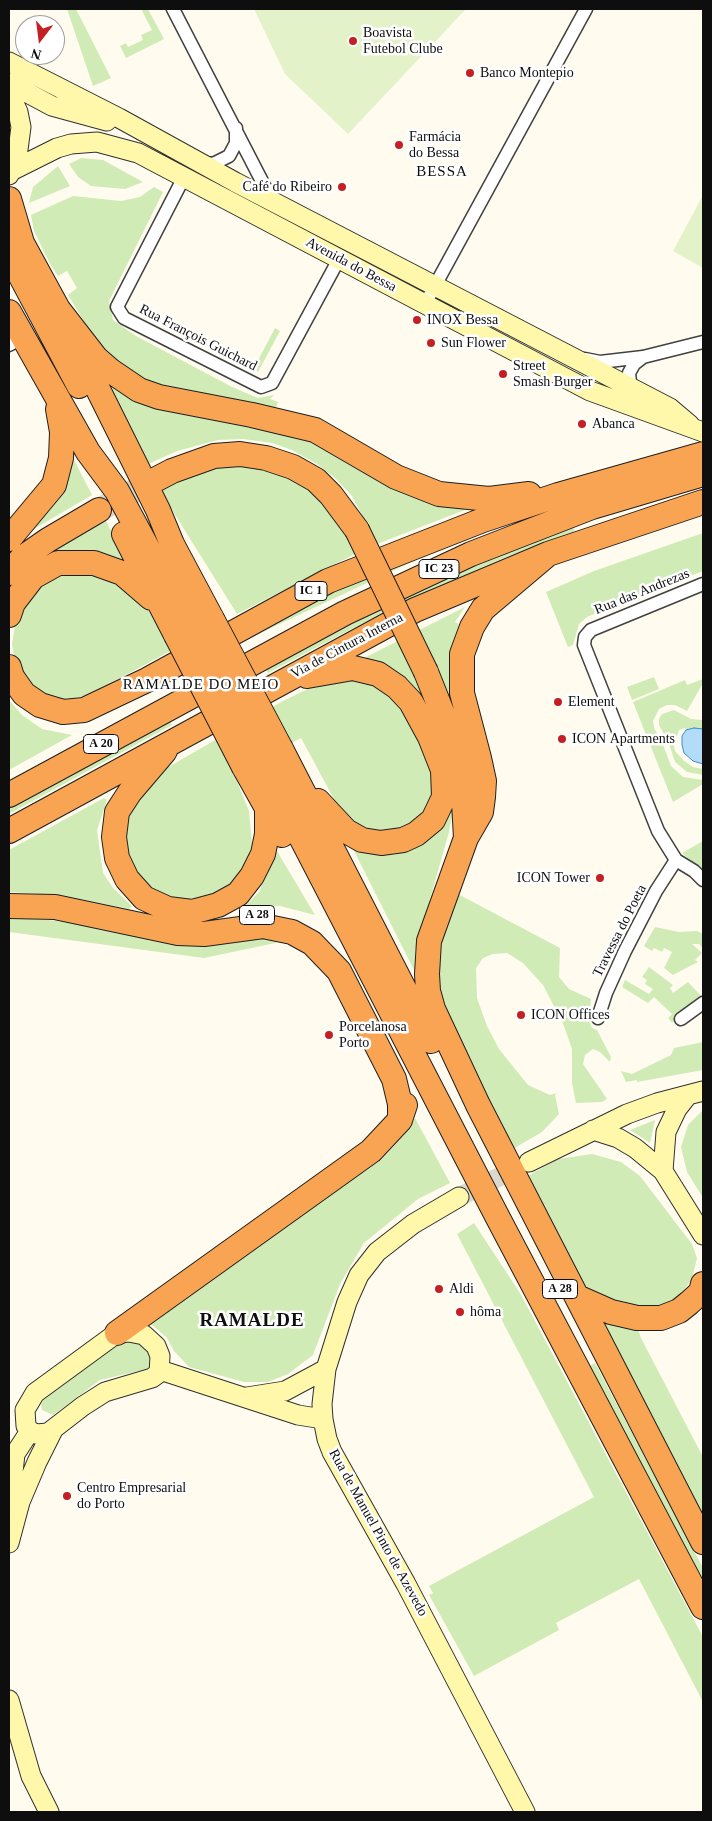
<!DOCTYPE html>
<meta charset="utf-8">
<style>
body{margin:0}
#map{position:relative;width:712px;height:1821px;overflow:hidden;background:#fffcef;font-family:Georgia,serif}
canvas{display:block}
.frame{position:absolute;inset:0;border:10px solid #0e0e0e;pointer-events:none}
.north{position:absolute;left:15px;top:15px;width:50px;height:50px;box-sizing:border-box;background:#fff;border:1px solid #9f9f9f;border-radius:50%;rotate:195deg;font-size:14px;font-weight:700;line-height:20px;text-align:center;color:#0e0e0e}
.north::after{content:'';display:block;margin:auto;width:18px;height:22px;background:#c42023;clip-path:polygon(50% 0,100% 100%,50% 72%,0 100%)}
</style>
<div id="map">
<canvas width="712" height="1821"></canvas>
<div class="frame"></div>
<div class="north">N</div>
</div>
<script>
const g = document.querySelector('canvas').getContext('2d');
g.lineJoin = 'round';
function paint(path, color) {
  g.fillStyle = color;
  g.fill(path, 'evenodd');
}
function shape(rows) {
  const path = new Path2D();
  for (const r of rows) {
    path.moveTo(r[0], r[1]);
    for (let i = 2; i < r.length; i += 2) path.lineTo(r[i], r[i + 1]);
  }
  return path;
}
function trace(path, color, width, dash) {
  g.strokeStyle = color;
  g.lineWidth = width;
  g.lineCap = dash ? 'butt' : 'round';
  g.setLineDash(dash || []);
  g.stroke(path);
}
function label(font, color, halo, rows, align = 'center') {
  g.font = font + ' Georgia,serif';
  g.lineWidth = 5;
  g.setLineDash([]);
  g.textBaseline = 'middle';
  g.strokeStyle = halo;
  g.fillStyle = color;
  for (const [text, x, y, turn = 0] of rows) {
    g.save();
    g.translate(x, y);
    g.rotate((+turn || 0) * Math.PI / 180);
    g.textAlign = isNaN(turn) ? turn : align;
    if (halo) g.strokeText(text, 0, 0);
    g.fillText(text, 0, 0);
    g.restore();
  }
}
const green = shape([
 [67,9,76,9,111,78,93,86],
 [141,9,148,9,164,39,126,58,120,46,126,43,128,47,143,40,141,35,152,30],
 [81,158,103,160,143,182,125,189,91,186,78,177,69,164],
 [58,166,70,186,29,203,33,187],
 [154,187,163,192,109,301,113,320,136,336,232,387,258,398,274,395,270,399,278,402,276,408,145,381,116,363,89,330,68,295,77,288,67,271,58,276,50,264,34,231,31,215,73,196,121,201,140,197],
 [275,328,280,331,258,372,253,370],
 [102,376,266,422,475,506,377,544,352,496,335,478,317,464,292,450,272,443,243,439,218,440,177,451,146,465],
 [72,456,92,495,22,536],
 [237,460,286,472,329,504,357,553,237,614,159,489,176,480],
 [104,518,130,565,40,559],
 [572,525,575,531,506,557,405,601,268,673,264,667,316,639,490,556],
 [703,533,703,571,587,617,579,624,573,645,568,647,546,592,594,571],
 [454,542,250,638,247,633,330,588],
 [73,571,107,575,147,608,172,650,91,694,72,699,52,698,34,689,15,663,12,644,15,625,20,611,41,586,54,577],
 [465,607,455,622,459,624,449,654,450,697,432,660,411,670,427,702,409,681,366,660,366,657],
 [347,677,382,686,410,711,437,785,424,815,398,831,384,833,359,828,342,814,301,738,234,774,249,811,252,845,246,867,233,882,217,894,196,901,173,899,152,891,133,872,122,850,125,813,158,773,283,701,320,683],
 [654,677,659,689,632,700,627,687],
 [703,679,703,683,687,711,675,705,667,705,659,709,653,721,654,728,662,742,671,766,683,777,703,780,703,784,673,802,633,702,685,680,687,685],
 [9,700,22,715,42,729,72,735,9,770],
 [674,710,691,719,703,720,703,729,686,730,685,728,679,730,674,745,675,751,683,760,693,767,703,769,703,775,687,772,675,762,669,744,659,725,659,719,662,714],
 [169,718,172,725,9,814,9,807],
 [455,797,449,832,415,952,415,972,352,847,379,851],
 [104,798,107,800,97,830,103,873,113,888,132,906,129,909,60,895,9,892,9,850],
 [703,841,703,871,682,853],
 [274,846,315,915,280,906,245,906,259,892,270,867],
 [456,893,560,948,559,977,569,989,591,999,589,1021,592,1028,597,1030,611,1057,610,1062,600,1052,593,1049,585,1055,583,1064,607,1099,602,1102,576,1103,572,1083,572,1049,564,1026,543,985,523,963,507,953,493,954,483,958,476,968,477,998,487,1026,499,1049,528,1085,550,1095,557,1093,555,1095,559,1114,542,1132,511,1150,442,1013,434,964],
 [9,916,66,922,187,942,270,935,285,941,204,958,9,932],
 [655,927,679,932,697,931,703,934,703,949,699,944,692,944,702,953,695,960,698,962,673,975,664,968,672,952,664,948,662,952,654,948,652,951,644,946],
 [649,967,673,985,670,988,673,993,688,982,703,998,672,1023,668,1018,672,1014,654,997,648,1003,622,987,625,980,649,994,653,989,645,984,647,980,642,977],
 [703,1042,703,1070,637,1082,637,1080,626,1082,621,1071,632,1074,671,1055,674,1048],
 [703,1110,703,1198,687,1172,681,1147,688,1125],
 [415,1118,450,1183,418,1199,364,1243,340,1284,313,1355,288,1374,268,1382,244,1382,189,1367,174,1351,167,1338,149,1322,381,1160,405,1134],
 [655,1120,650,1143,630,1130],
 [592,1154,621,1162,640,1176,692,1244,697,1258,692,1279,677,1299,660,1307,633,1308,591,1293,568,1265,526,1177,558,1159],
 [474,1223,520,1293,703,1637,703,1702,639,1579,556,1623,559,1630,474,1676,429,1595,433,1593,429,1586,594,1497,457,1234],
 [601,1322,637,1327,641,1338,703,1457,703,1515],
 [122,1340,135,1340,150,1351,152,1364,147,1369,100,1380,53,1415,42,1410,41,1404,45,1396],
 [595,1363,703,1568,703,1581,589,1366]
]);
const pitch = shape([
 [254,9,466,9,348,134,285,74],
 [703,195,703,268,673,251]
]);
const water = shape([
 [694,728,703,729,703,764,693,761,684,753,682,745,682,736,686,730,694,728]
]);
const secondaryTunnel = shape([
 [459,1197,525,1164]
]);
const highwayTunnel = shape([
 [99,510,151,482]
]);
const street = shape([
 [173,9,267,191,275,201],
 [204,163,213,164,229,156,236,143,236,128],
 [183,179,117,307,124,318,261,387,272,383,339,259],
 [425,304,586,9],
 [9,345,22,338],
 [585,359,600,362,643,357,703,342],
 [634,390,630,382,629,373,634,364,643,357],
 [703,584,591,630,585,637,584,645,658,831,676,860,694,871,703,880],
 [598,1018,606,993,625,951,656,891,676,860],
 [681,1019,703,1003]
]);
const secondary = shape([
 [9,62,119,118,235,182,670,408,690,425],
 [9,83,52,106,107,121],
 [9,92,18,112,21,127,17,157,9,175],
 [11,171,57,148,71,144,97,142,138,153,590,391,703,432],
 [593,1130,618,1138,635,1148,663,1171,703,1235],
 [529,1162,627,1114,657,1103,703,1091],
 [663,1171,666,1132,677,1109,688,1095],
 [459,1197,413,1224,377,1252,359,1275,347,1302,326,1369,322,1404,323,1419,327,1439,332,1452,406,1584,525,1812],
 [129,1332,144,1335,156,1346,160,1356,159,1373,152,1378,105,1392,83,1406,48,1433,36,1434,30,1431,26,1426,25,1410,35,1393,117,1333,129,1332],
 [160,1370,298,1415,323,1419],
 [247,1397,285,1391,326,1369],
 [9,1509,15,1454,30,1431],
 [9,1543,20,1502,37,1462,53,1430],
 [9,1700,31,1776,49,1812]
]);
const highway = shape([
 [9,199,22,243,58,309,158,510,172,544,212,619],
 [9,254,79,386],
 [58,309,96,358,111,371,139,390,159,397,252,415,315,430,396,477,439,494,489,499,529,494],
 [9,312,88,452,117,491,191,629],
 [151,482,172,471,214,456,240,454,266,458,293,467,316,480,331,495,357,530],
 [124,534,176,635],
 [9,539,54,485,61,458,62,432,58,409],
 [548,554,483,609,472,627,462,654,462,693,479,758,484,781,483,797,481,812,466,838,429,941,427,974,428,991,433,1009,478,1105,703,1542],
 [9,573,22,558,48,540,99,510],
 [9,615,13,603,33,577,58,563,94,563,122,573,151,598],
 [9,667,12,677,24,694,40,705,63,712,84,710,147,680,328,581,483,520,558,495,703,454],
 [426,672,458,752,462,767,466,838],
 [307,676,353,668,378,674,397,687,411,702,430,737,443,770,444,797,433,820,416,834,403,840,381,843,362,840,346,831,318,801],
 [281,749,431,1041],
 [165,751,130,792,117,812,114,837,117,858,127,879,144,898,168,909,192,912,218,905,238,894,252,876,263,854,267,834,267,808],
 [260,758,498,1218,703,1607],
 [244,767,282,835],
 [9,795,345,613,471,554,592,507,703,474],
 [9,831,415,610,548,554,703,502],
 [9,906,55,907,178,933,204,934,263,926,292,932,312,943,339,971,394,1079,400,1104,400,1120],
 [577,1297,611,1312,637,1318,661,1318,679,1311,689,1303,701,1292,703,1284],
 [117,1333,371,1151,400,1120,405,1105]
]);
const highwayBridge = shape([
 [357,530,426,672],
 [212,619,281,749],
 [191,629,260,758],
 [176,635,244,767]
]);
const markers = [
 [353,41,5,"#c42023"],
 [470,73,5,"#c42023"],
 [399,145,5,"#c42023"],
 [342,187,5,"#c42023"],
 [417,320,5,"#c42023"],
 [431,343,5,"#c42023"],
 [503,374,5,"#c42023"],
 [582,424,5,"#c42023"],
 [558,702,5,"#c42023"],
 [562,739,5,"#c42023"],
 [600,878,5,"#c42023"],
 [521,1015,5,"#c42023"],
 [329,1035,5,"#c42023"],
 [439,1289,5,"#c42023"],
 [460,1312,5,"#c42023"],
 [67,1496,5,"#c42023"]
];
const shields = [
 [439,569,40],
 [311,591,32],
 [101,744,35],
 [257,915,35],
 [560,1289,35]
];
const shieldNames = [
 ["IC 23",439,569],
 ["IC 1",311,591],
 ["A 20",101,744],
 ["A 28",257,915],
 ["A 28",560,1289]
];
const poiNames = [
 ["Boavista",363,33],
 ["Futebol Clube",363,49],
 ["Banco Montepio",480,73],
 ["Farmácia",409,137],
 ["do Bessa",409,153],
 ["Café do Ribeiro",332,187,"right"],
 ["INOX Bessa",427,320],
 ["Sun Flower",441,343],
 ["Street",513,366],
 ["Smash Burger",513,382],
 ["Abanca",592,424],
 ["Element",568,702],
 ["ICON Apartments",572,739],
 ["ICON Tower",590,878,"right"],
 ["ICON Offices",531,1015],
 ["Porcelanosa",339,1027],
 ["Porto",339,1043],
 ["Aldi",449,1289],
 ["hôma",470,1312],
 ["Centro Empresarial",77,1488],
 ["do Porto",77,1504]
];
const streetNames = [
 ["Avenida do Bessa",351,265,28],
 ["Rua François Guichard",198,338,27],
 ["Rua das Andrezas",642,592,-22],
 ["Via de Cintura Interna",347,646,-28],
 ["Travessa do Poeta",620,931,-63],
 ["Rua de Manuel Pinto de Azevedo",378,1533,61]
];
const neighbourhoodNames = [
 ["BESSA",442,172],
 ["RAMALDE DO MEIO",201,685]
];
const districtNames = [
 ["RAMALDE",252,1321]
];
paint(green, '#d1ebb7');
paint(pitch, '#e3f2c9');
paint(water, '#b2dcf8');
trace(water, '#368fd2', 1);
trace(secondaryTunnel, '#dbd8cd', 19, [19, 9]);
trace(highwayTunnel, '#dbd8cd', 24, [24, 12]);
trace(street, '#414141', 15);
trace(secondary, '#303030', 21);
trace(highway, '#1f1f1f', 26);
trace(street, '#fff', 12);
trace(secondary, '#fff8aa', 19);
trace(highway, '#f9a453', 24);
trace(highwayBridge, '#1f1f1f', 26, []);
trace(highwayBridge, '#f9a453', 24);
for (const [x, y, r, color] of markers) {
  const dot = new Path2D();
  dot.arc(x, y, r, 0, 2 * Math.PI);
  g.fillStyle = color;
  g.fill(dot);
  trace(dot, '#fff', 2);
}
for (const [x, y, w] of shields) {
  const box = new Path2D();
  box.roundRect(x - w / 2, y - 9.5, w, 19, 4);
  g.fillStyle = '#fff';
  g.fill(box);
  trace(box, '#0e0e0e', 1);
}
label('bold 12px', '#0e0e0e', null, shieldNames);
label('14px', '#0e0e0e', '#fff', poiNames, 'left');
label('14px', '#0e0e0e', '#fff', streetNames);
g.letterSpacing = '1px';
label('15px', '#0e0e0e', '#fff', neighbourhoodNames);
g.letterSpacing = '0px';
g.letterSpacing = '1px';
label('bold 19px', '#0e0e0e', '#fff', districtNames);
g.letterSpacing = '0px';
</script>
